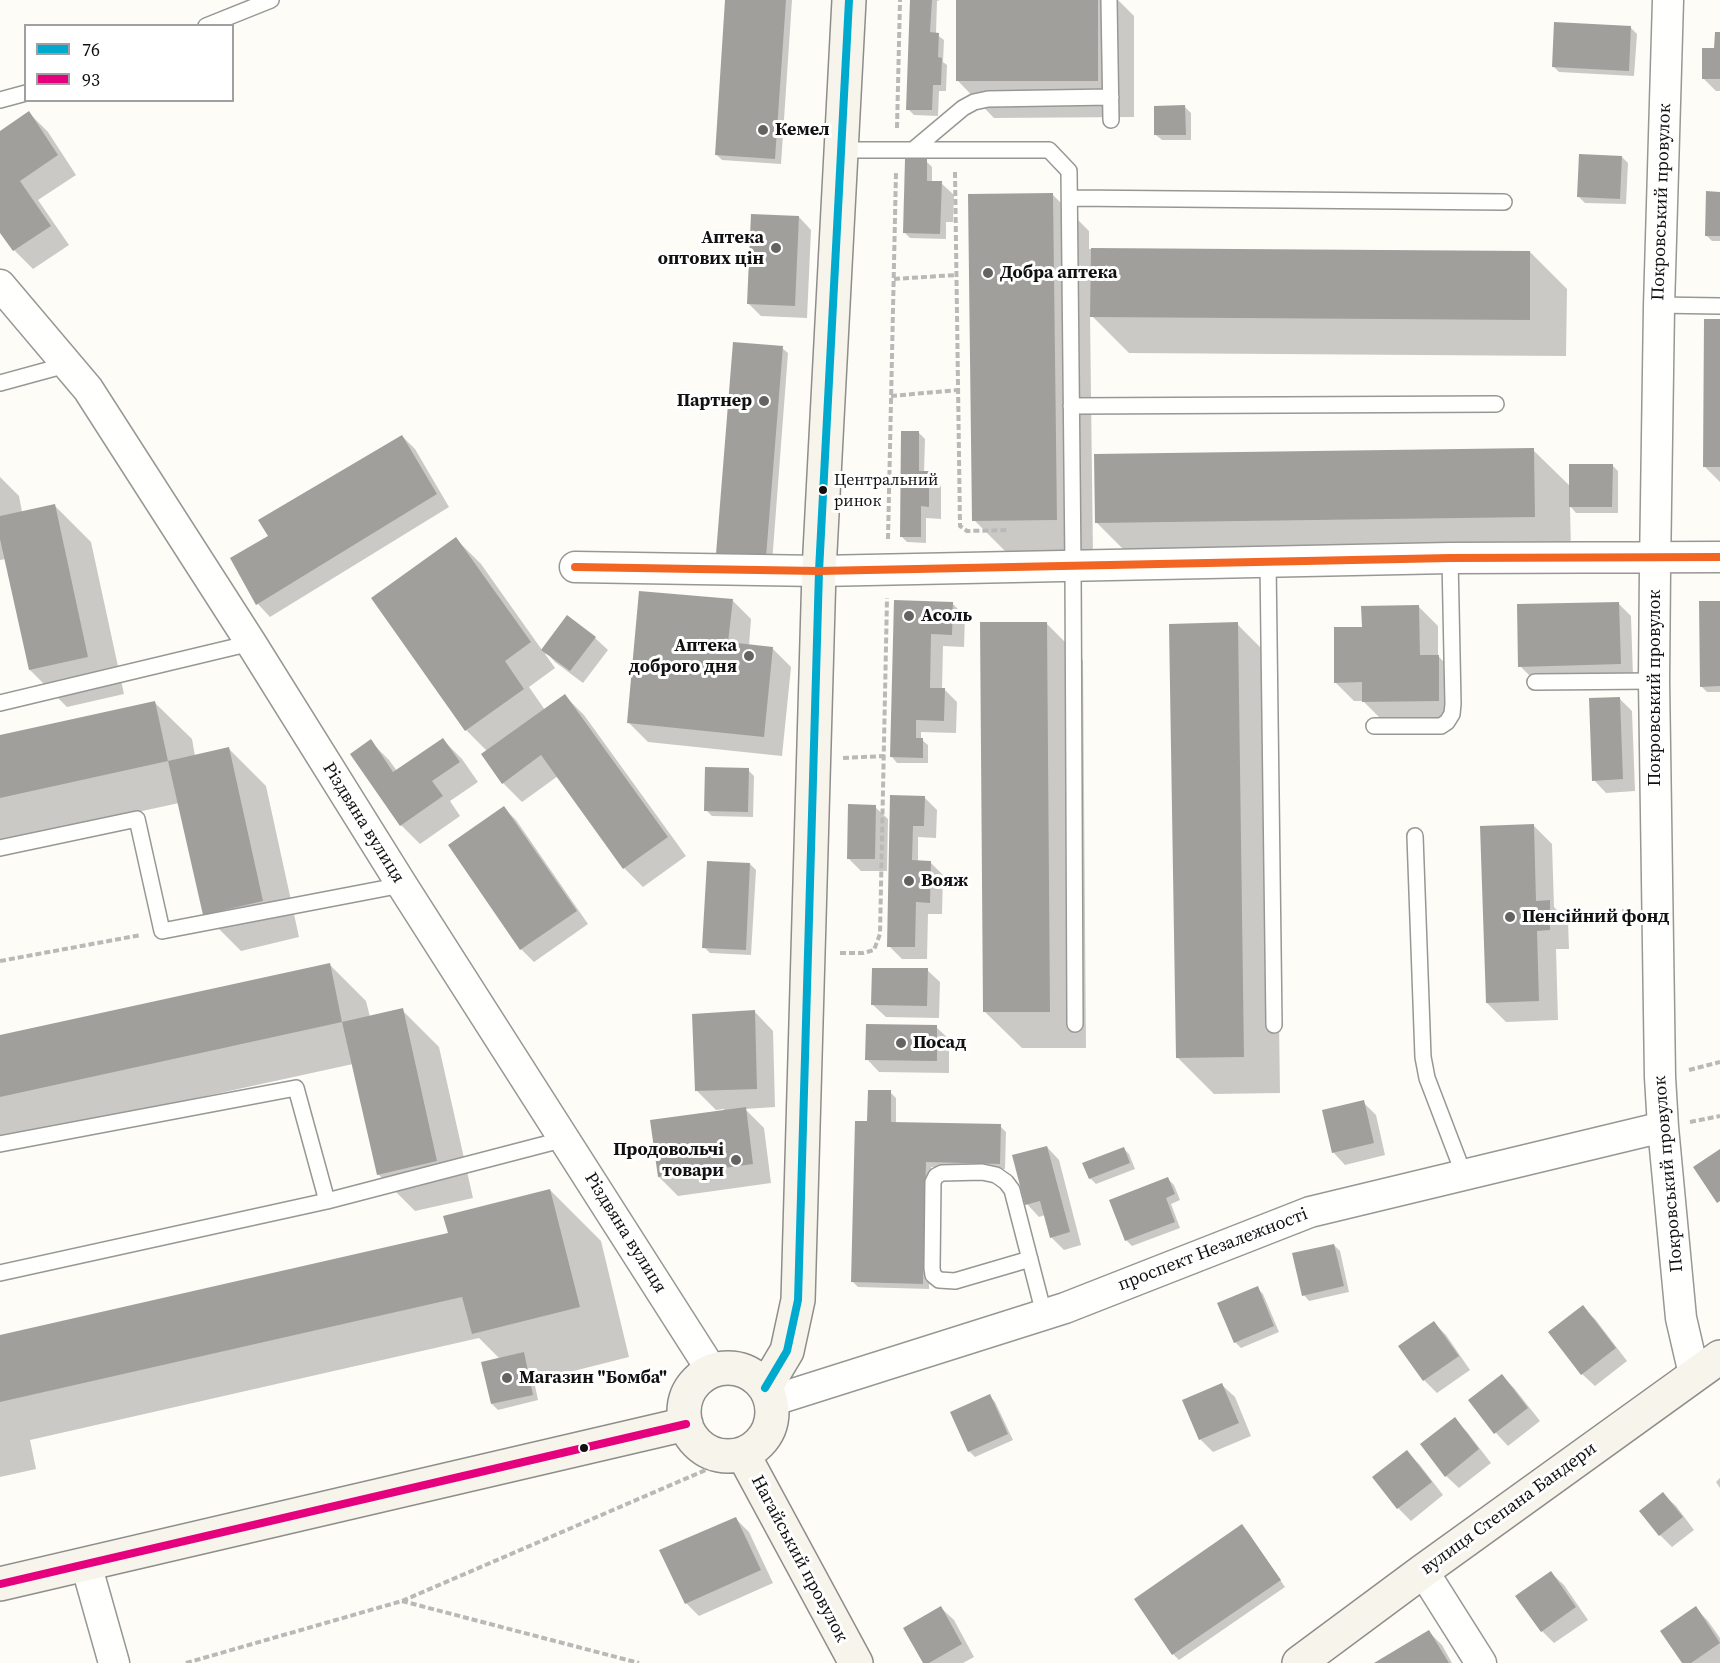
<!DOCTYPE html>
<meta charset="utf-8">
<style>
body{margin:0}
#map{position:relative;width:1720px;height:1663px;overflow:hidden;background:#fdfcf7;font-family:"Source Serif 4",serif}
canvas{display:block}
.legend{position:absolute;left:24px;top:24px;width:210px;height:78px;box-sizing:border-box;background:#fff;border:2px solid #a0a0a0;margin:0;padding:8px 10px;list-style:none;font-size:18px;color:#111}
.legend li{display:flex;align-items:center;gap:12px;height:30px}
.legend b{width:30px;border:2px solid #a0a0a0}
</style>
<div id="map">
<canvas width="1720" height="1663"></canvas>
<ul class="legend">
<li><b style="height:8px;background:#00a9ce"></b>76</li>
<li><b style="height:8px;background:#e5007d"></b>93</li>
</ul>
</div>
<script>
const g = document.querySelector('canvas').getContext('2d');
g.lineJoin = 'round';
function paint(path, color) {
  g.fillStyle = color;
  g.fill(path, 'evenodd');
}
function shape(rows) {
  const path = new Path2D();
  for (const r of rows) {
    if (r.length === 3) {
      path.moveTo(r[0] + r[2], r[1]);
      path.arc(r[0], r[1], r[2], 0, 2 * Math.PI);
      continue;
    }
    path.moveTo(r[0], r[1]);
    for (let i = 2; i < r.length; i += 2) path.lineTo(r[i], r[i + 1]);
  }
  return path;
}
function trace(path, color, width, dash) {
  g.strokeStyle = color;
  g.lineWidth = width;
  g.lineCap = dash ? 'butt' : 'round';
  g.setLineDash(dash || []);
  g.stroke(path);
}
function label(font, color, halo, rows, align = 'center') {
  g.font = font + ' "Source Serif 4",serif';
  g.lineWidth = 6;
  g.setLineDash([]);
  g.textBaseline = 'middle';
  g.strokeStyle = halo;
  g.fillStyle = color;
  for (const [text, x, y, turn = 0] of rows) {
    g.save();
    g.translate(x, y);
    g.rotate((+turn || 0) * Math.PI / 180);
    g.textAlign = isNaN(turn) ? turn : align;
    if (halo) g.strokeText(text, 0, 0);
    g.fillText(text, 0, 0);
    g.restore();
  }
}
const shadow = shape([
 [727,0,792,0,781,164,722,160,716,154],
 [911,0,940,0,937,1,936,34,944,40,943,62,947,65,946,91,939,91,938,116,914,115,908,109],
 [958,0,1118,0,1134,16,1134,117,994,118,958,81],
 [1631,28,1637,34,1634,76,1559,72,1553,66],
 [1720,33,1720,91,1716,91,1703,78,1716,49],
 [1185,107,1191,113,1191,140,1162,140,1156,135],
 [29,113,48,132,76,175,38,200,69,245,33,269,14,250,0,230,0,133],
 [1622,157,1628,163,1626,204,1585,203,1579,197],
 [926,161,932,167,932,183,941,183,954,195,953,222,946,222,946,239,910,238,904,232],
 [1720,193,1720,241,1712,241,1706,235],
 [1052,194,1089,231,1089,249,1530,252,1567,289,1566,356,1129,353,1090,314,1093,556,1011,557,974,520],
 [799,217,811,230,807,318,761,316,748,303],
 [1720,320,1720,482,1705,467],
 [782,348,788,353,772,563,724,559,718,553],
 [919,433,925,439,924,473,928,473,941,485,941,519,926,518,926,543,907,542,901,536],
 [402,436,415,449,449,507,270,617,258,604,232,559,270,536],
 [1533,450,1571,487,1612,465,1618,471,1618,513,1576,513,1570,506,1571,553,1133,559,1096,522],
 [0,477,19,496,22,512,54,505,91,542,124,694,67,707,30,670,6,559,0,560],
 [456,539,481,564,542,650,595,638,608,650,583,683,555,662,547,653,545,654,555,668,529,687,545,710,565,696,584,715,686,856,643,887,624,868,558,776,522,802,503,783,487,751,466,730],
 [732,600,751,619,749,646,772,648,791,667,782,756,648,742,629,723],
 [895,602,952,603,965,616,964,647,943,646,942,689,945,690,957,702,956,733,921,732,921,739,928,745,928,763,897,763,892,757],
 [1720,602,1720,692,1707,692,1701,686],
 [1618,603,1631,616,1633,676,1533,679,1520,666],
 [1419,607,1438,626,1438,656,1457,675,1457,720,1383,721,1363,701,1354,701,1335,682,1363,628],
 [1046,623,1083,660,1086,1048,1022,1048,985,1012],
 [1237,624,1274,661,1280,1093,1214,1094,1177,1057],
 [1619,698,1632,711,1635,791,1606,793,1594,780],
 [155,703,192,739,195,756,229,749,266,786,299,937,241,951,204,914,179,803,0,842,0,737],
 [443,740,462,759,478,782,450,801,460,816,420,844,401,825,370,741,389,760,397,771],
 [748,770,754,776,753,817,712,816,706,810],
 [892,797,924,797,937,810,936,838,918,837,918,862,930,862,943,875,942,914,928,914,927,959,902,959,889,946],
 [875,807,888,819,887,871,861,871,848,858],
 [504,808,516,820,588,924,534,962,521,949,450,845],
 [1533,825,1552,844,1554,907,1568,921,1569,949,1556,949,1558,1020,1506,1022,1487,1003],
 [750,864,756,870,751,955,710,953,704,947],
 [329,964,366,1001,370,1017,402,1010,439,1047,473,1198,415,1211,378,1174,353,1064,0,1141,0,1036],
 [927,970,940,982,939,1018,886,1017,873,1005],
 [754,1011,773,1031,775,1107,745,1109,764,1128,771,1183,678,1196,659,1177,724,1112,724,1109,716,1110,697,1091],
 [936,1027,949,1039,949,1073,879,1072,867,1059],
 [890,1092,896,1098,896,1124,1000,1126,1006,1132,1005,1169,931,1167,929,1289,858,1287,852,1281,869,1122],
 [1363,1102,1376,1115,1385,1155,1345,1165,1333,1152],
 [1047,1147,1059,1160,1081,1245,1064,1250,1051,1237,1045,1215,1039,1217,1027,1204],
 [1123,1148,1129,1154,1135,1169,1096,1184,1090,1178],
 [1168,1179,1174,1185,1180,1200,1171,1204,1180,1228,1132,1246,1127,1241,1111,1201],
 [550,1190,601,1241,629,1357,534,1381,538,1400,498,1410,492,1404,500,1359,479,1338,30,1440,36,1469,0,1477,0,1336,449,1234],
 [1334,1245,1340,1251,1349,1292,1309,1301,1304,1295],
 [1257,1288,1263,1294,1279,1332,1241,1348,1235,1342],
 [1582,1307,1595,1319,1627,1361,1595,1386,1582,1374],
 [1434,1323,1446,1335,1470,1370,1437,1393,1424,1380,1400,1346],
 [1502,1376,1514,1388,1540,1421,1508,1446,1496,1433,1470,1400],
 [1222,1385,1235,1397,1251,1436,1213,1452,1200,1439],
 [990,1396,995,1402,1013,1440,975,1457,969,1451],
 [1454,1419,1467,1432,1491,1463,1459,1488,1446,1476],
 [1407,1452,1419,1464,1443,1495,1411,1521,1398,1508],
 [1720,1478,1720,1488,1716,1482],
 [1663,1494,1676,1506,1694,1530,1672,1547,1660,1535],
 [736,1519,749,1532,773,1583,699,1616,686,1603],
 [1242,1526,1248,1532,1285,1587,1179,1660,1173,1654],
 [1551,1573,1564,1585,1588,1620,1554,1643,1542,1631],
 [941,1608,954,1620,974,1657,963,1663,925,1663],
 [1696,1608,1708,1621,1720,1638,1720,1663,1684,1663],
 [1429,1632,1442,1645,1452,1663,1377,1663]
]);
const building = shape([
 [725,0,786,0,775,159,715,155],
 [910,0,932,0,930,32,939,33,938,57,942,58,941,85,933,85,932,110,906,110],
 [956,0,1098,0,1098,81,956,81],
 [1554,22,1631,26,1629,71,1552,67],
 [1715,32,1720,32,1720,79,1702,79,1702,48,1714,48],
 [1185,105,1186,135,1154,135,1154,106],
 [29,111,58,155,20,181,51,226,13,251,0,233,0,131],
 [1579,154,1622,156,1620,199,1577,197],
 [905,159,927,159,927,181,942,181,940,234,903,233],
 [1706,191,1720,192,1720,236,1705,236],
 [1053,193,1057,520,972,521,968,194],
 [751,214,799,216,795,306,747,304],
 [1091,248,1530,251,1530,320,1090,317],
 [1704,319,1720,319,1720,467,1703,467],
 [733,342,783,346,766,557,716,554],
 [901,431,919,431,919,471,929,471,929,507,921,506,921,537,900,537],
 [402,435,437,494,256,605,230,558,268,536,258,520],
 [1534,448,1535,517,1095,523,1094,454],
 [1569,464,1613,464,1612,507,1569,507],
 [55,504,88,657,29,670,0,539,0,516],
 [456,537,531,642,505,661,524,689,465,731,371,598],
 [639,591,733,599,728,642,773,647,764,737,627,723],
 [894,600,953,602,952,635,931,634,930,688,945,688,944,721,916,720,916,738,923,738,923,758,890,757],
 [1699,601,1720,601,1720,686,1700,687],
 [1619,602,1621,664,1518,667,1517,604],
 [1419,605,1420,655,1439,655,1439,701,1362,702,1362,682,1334,683,1334,627,1362,627,1361,606],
 [567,615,596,637,570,671,541,650],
 [980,622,1047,622,1050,1012,983,1012],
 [1238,622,1244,1057,1176,1058,1169,624],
 [565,694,668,837,623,869,541,755,502,784,481,754],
 [1620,697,1623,779,1592,781,1589,698],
 [155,701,168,761,0,798,0,735],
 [443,738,460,762,432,781,443,796,400,826,350,754,371,739,393,772],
 [229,747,263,901,203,915,168,761],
 [705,767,749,768,748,812,704,811],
 [890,795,925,796,924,826,913,826,912,860,931,861,930,903,916,902,915,947,887,947],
 [848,804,876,805,875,859,847,859],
 [504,806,577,911,520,950,448,845],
 [1534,824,1536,901,1550,900,1550,930,1537,931,1539,1001,1486,1003,1480,826],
 [707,861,750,863,746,950,702,948],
 [330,963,342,1022,0,1097,0,1035],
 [872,968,928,968,927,1006,871,1005],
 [403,1008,437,1161,377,1175,342,1022],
 [755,1010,757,1089,695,1091,692,1014],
 [866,1024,937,1025,937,1061,865,1060],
 [868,1090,891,1090,891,1122,1001,1124,1000,1164,926,1162,923,1284,851,1282,855,1121,867,1121],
 [1364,1100,1374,1143,1332,1153,1322,1110],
 [746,1107,753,1164,658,1177,650,1120],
 [1047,1146,1070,1232,1050,1238,1040,1201,1025,1205,1012,1155],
 [1124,1147,1130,1163,1089,1179,1082,1163],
 [1720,1149,1720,1201,1717,1203,1693,1167],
 [1168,1177,1175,1194,1166,1198,1175,1222,1125,1241,1109,1200],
 [550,1189,580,1307,472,1334,462,1297,0,1402,0,1335,448,1233,443,1216],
 [1334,1244,1344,1286,1302,1296,1292,1253],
 [1258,1286,1274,1326,1234,1343,1217,1303],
 [1583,1305,1616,1348,1581,1375,1548,1332],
 [1434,1321,1459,1356,1423,1381,1398,1346],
 [524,1352,533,1395,491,1404,481,1362],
 [1502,1374,1528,1408,1494,1434,1468,1400],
 [1222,1383,1239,1423,1199,1440,1182,1400],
 [990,1394,1008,1434,968,1452,950,1412],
 [1455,1417,1479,1449,1445,1477,1420,1444],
 [1407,1450,1432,1482,1397,1509,1372,1477],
 [1663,1492,1683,1517,1659,1536,1639,1511],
 [736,1517,761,1570,685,1604,659,1550],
 [1242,1524,1281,1580,1172,1655,1134,1599],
 [1551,1571,1576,1607,1541,1632,1515,1596],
 [941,1606,962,1644,929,1663,923,1663,903,1628],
 [1696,1606,1720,1643,1691,1663,1682,1663,1660,1631],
 [1429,1630,1449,1663,1374,1663]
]);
const path = shape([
 [897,128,900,0],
 [955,172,960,526,967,531,1009,530],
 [894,279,956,275],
 [891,396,958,390],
 [888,539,896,172],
 [843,758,884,756],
 [1550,914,1630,911],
 [840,953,863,953,874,950,880,934,887,598],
 [0,961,141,935],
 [1689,1070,1720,1062],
 [1690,1122,1720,1116],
 [402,1601,639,1663],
 [186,1663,402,1601,715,1466]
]);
const lane = shape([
 [1109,0,1111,120],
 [206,26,271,0],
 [0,100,26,93],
 [840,150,1049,150,1069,171,1073,566,1075,1024],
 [913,150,963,108,974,102,988,99,1111,97],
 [1070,198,1504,202],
 [1656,305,1720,306],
 [0,383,66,365],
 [1071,406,1496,404],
 [1268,562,1274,1025],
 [1535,682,1654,681],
 [0,703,251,643],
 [1374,726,1441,726,1447,722,1452,714,1453,704,1450,558],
 [1415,836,1423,1057,1427,1078,1464,1175],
 [0,848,137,819,162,931,402,885],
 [0,1144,296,1088,327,1201,565,1139],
 [1030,1259,955,1281,939,1280,933,1275,932,1268,933,1182,936,1176,942,1173,982,1172,996,1175,1006,1182,1012,1190,1044,1314],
 [0,1273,327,1201]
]);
const street = shape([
 [1668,0,1659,307,1655,569,1654,681,1660,1077,1663,1127,1681,1318,1694,1374],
 [0,285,88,389,251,643,402,885,712,1371],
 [575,567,819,571,1450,558,1720,557],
 [771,1401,1065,1308,1310,1212,1663,1127],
 [86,1564,114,1663],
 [1423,1571,1481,1663]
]);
const secondary = shape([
 [728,1412,44],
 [765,1388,787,1351,798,1300,819,571,849,0],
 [743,1454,856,1663],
 [0,1584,686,1424],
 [1299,1663,1423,1571,1720,1357]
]);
const bus1 = shape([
 [765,1388,787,1351,798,1300,819,571,849,0]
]);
const bus2 = shape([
 [0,1584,686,1424]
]);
const bus3 = shape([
 [575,567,819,571,1450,558,1720,557]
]);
const markers = [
 [763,130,6,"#646362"],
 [776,248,6,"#646362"],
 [988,273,6,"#646362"],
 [764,401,6,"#646362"],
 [823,490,5,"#111"],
 [909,616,6,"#646362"],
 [749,656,6,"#646362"],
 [909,881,6,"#646362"],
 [1510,917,6,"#646362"],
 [901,1043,6,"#646362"],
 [736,1160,6,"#646362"],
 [507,1378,6,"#646362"],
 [584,1448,5,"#111"]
];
const busNames = [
 ["Центральний",834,481],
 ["ринок",834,502]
];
const poiNames = [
 ["Кемел",775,130],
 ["Аптека",764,238,"right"],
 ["оптових цін",764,259,"right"],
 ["Добра аптека",1000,273],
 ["Партнер",752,401,"right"],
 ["Асоль",921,616],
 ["Аптека",737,646,"right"],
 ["доброго дня",737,667,"right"],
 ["Вояж",921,881],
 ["Пенсійний фонд",1522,917],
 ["Посад",913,1043],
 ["Продовольчі",724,1150,"right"],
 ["товари",724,1171,"right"],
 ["Магазин \"Бомба\"",519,1378]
];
const streetNames = [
 ["Покровський провулок",1662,202,-88],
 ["Покровський провулок",1655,688,-90],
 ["Різдвяна вулиця",363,823,58],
 ["Покровський провулок",1669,1174,-95],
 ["Різдвяна вулиця",625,1233,58],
 ["проспект Незалежності",1213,1250,-21],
 ["вулиця Степана Бандери",1509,1509,-36],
 ["Нагайський провулок",799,1559,62]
];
paint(shadow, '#0003');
paint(building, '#a19f9c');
trace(lane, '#979795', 18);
trace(street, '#979795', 33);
trace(secondary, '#8e8d8b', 36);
trace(path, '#b9b9b8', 4, [6, 3]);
trace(lane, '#fffffe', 15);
trace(street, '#fffffe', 30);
trace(secondary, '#f6f4eb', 33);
trace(bus1, '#00a9ce', 8);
trace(bus2, '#e5007d', 8);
trace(bus3, '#f26522', 8);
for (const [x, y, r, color] of markers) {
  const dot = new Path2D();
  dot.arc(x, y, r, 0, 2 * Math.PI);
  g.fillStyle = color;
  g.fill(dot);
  trace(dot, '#fff', 2);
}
label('16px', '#111', '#fff', busNames, 'left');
label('bold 18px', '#111', '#fff', poiNames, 'left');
label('18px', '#111', '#fff', streetNames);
</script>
